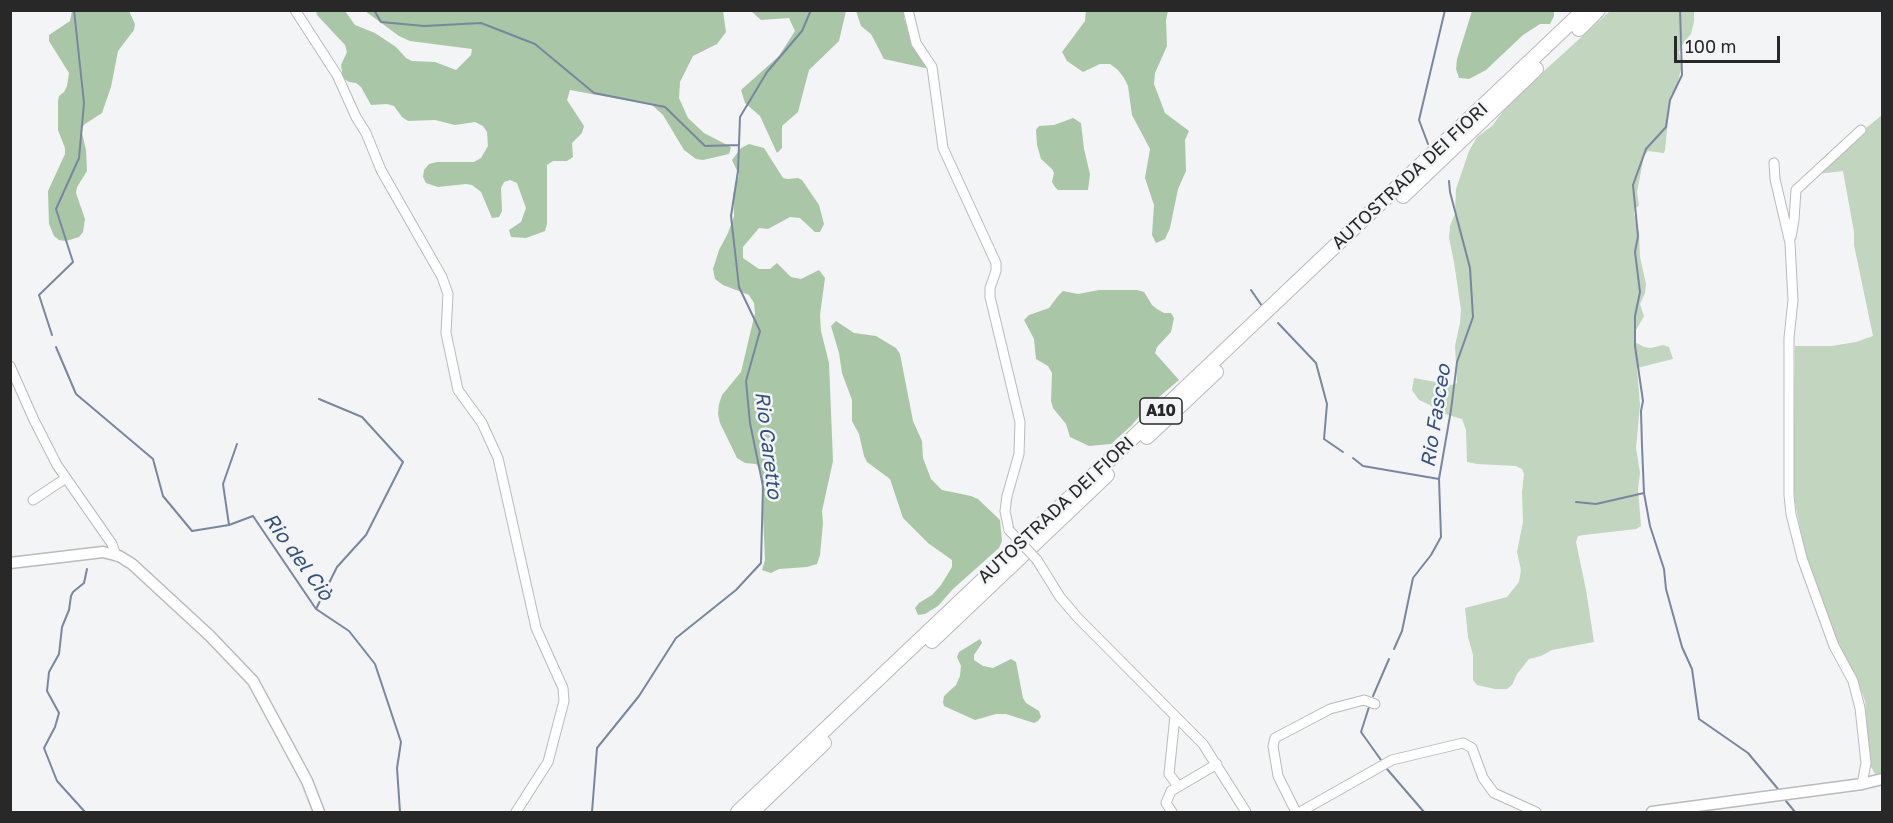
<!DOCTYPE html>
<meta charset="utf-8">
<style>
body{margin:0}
#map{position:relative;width:1893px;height:823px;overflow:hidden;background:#f3f4f5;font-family:"Golos Text",sans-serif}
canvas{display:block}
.frame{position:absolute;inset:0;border:12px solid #282829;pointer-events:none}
.scale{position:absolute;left:1674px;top:36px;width:106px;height:27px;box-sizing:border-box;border:3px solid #282829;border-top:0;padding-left:8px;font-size:18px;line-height:21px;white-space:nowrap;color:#282829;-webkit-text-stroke:4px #f3f4f5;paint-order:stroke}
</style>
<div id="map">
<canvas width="1893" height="823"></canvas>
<div class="frame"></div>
<div class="scale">100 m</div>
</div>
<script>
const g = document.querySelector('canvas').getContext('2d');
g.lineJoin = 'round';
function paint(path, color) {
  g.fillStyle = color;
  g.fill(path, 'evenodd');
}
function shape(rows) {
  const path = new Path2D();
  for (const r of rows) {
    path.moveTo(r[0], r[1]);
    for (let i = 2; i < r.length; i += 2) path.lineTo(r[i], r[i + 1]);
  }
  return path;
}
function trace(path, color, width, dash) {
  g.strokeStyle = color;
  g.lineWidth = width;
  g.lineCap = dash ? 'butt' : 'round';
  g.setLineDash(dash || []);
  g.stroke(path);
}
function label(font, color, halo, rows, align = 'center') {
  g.font = font + ' "Golos Text",sans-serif';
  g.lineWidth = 5;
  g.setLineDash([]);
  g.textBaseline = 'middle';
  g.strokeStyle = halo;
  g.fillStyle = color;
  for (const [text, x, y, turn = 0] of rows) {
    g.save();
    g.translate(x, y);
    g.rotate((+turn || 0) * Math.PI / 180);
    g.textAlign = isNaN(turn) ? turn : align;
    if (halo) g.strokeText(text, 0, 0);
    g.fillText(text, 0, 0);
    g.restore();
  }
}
const green = shape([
 [1610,11,1694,11,1694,22,1691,34,1684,42,1679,52,1682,65,1676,90,1671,94,1670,99,1665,150,1664,153,1648,151,1644,156,1637,192,1639,206,1635,208,1634,214,1639,232,1640,257,1646,284,1645,293,1640,304,1644,316,1635,332,1635,342,1644,347,1651,348,1663,345,1669,347,1673,359,1637,368,1640,405,1636,448,1640,473,1638,489,1641,526,1636,529,1584,535,1578,536,1576,542,1586,590,1594,642,1552,650,1541,656,1529,659,1517,674,1512,685,1507,689,1495,689,1477,685,1473,680,1473,655,1468,637,1465,608,1507,597,1519,582,1521,570,1517,552,1523,522,1522,492,1524,474,1522,469,1516,466,1477,464,1467,462,1466,430,1462,419,1438,412,1430,405,1419,400,1412,390,1414,378,1452,385,1457,383,1455,346,1460,323,1461,310,1454,262,1449,238,1450,226,1455,214,1456,189,1469,151,1477,137,1492,126,1511,101],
 [1882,115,1882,773,1875,774,1870,765,1865,701,1859,684,1839,646,1813,578,1804,547,1795,502,1793,481,1794,425,1795,346,1832,346,1856,342,1873,336,1854,245,1854,232,1843,171,1817,174,1860,133]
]);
const forest = shape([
 [1086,10,1168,11,1166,20,1167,46,1155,73,1154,84,1165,113,1189,131,1185,140,1186,171,1178,189,1170,228,1165,239,1156,243,1152,235,1154,205,1145,178,1150,149,1132,115,1128,86,1124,78,1118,70,1110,64,1100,64,1083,72,1067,61,1062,52,1085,21],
 [72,11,129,11,135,24,134,30,118,51,111,87,102,113,85,124,81,129,86,150,87,171,77,187,76,193,85,219,83,232,79,237,66,241,59,240,54,236,49,224,48,191,65,154,65,148,58,130,58,102,59,96,64,92,67,86,69,73,49,41,49,35,70,21],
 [316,11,345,11,355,25,375,33,396,47,406,58,412,61,435,62,456,70,471,55,472,49,410,41,399,36,365,11,723,11,726,32,717,44,693,56,680,82,679,98,688,118,704,133,731,147,729,154,703,160,696,159,684,150,663,115,652,105,570,90,567,100,584,126,582,133,572,143,573,157,567,161,553,161,547,165,547,224,545,231,526,238,511,237,509,230,521,222,526,208,517,183,510,180,504,182,501,188,502,211,499,217,492,218,481,192,472,185,466,184,438,187,426,183,423,177,424,170,429,164,437,162,474,162,481,158,488,146,487,132,483,126,475,122,455,125,435,120,408,121,402,117,394,106,387,104,371,105,361,87,356,83,349,82,343,78,341,65,347,52,345,45,317,15],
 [751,11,846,11,839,41,809,70,798,112,782,126,782,148,777,153,760,116,745,103,741,90,779,56,795,31,789,18,761,20],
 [856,11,904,11,904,18,914,49,930,69,884,59,871,34,861,26],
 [1472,11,1554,11,1554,16,1550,24,1540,24,1523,35,1486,70,1469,79,1459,78,1456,69,1457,59],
 [1073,118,1081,123,1084,149,1090,174,1088,190,1058,190,1055,187,1052,182,1054,173,1052,169,1041,159,1037,145,1036,130,1039,126,1054,125],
 [749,144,764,148,783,178,788,179,798,178,802,180,819,205,824,224,820,232,815,232,800,218,790,217,768,229,759,228,743,247,743,258,759,269,770,269,777,263,791,277,801,279,819,270,825,278,820,315,821,331,829,363,833,461,822,511,823,523,820,555,817,564,807,567,779,569,771,573,762,570,765,560,761,470,756,464,745,463,737,458,720,423,718,414,719,404,722,395,741,372,755,313,754,303,749,295,723,285,715,279,713,269,719,250,728,233,734,216,733,194,739,175,732,160,741,148],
 [1099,290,1137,290,1144,292,1152,305,1157,309,1164,313,1171,313,1174,318,1171,332,1157,347,1155,353,1179,380,1146,408,1132,425,1111,444,1089,446,1070,437,1066,424,1053,408,1051,401,1052,373,1048,366,1036,359,1034,339,1024,320,1029,315,1049,308,1058,296,1063,291,1078,294],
 [836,321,854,333,876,336,896,348,900,354,913,421,922,441,923,458,931,479,942,490,971,496,978,499,1000,520,1002,541,999,548,953,589,938,606,925,614,918,615,915,608,919,603,932,595,941,585,952,567,952,560,928,543,903,518,890,479,867,462,864,456,859,434,852,421,852,400,842,373,839,353,831,326],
 [980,639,982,643,974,655,974,660,983,666,993,668,1011,659,1016,662,1023,698,1026,703,1039,711,1041,717,1038,721,1034,723,1006,714,996,714,975,720,944,706,943,702,944,696,956,685,960,676,961,666,957,657,959,652]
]);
const stream = shape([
 [374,10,381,22,424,26,481,23,535,44,594,93,665,107,705,146,739,145],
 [1680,10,1682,75,1670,100,1666,127,1646,149,1633,185,1638,236,1635,252,1640,292,1635,316,1635,346,1643,401,1641,411,1642,446,1644,493,1650,526,1664,569,1666,589,1682,647,1692,669,1699,719,1748,753,1778,789],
 [1428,144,1419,120,1445,10],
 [1251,290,1262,306],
 [1278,323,1316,363,1327,404,1324,439,1343,452],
 [52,335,39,295,73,262,56,209,79,158,84,103,74,10],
 [56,347,76,394,153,459,163,496,192,531,229,525,253,516,316,609,349,631,375,664,401,742,397,768,400,812],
 [1353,458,1363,466,1439,479],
 [1576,502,1596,504,1644,493],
 [229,525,223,484,237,444],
 [316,609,337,567,366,535,403,462,362,417,319,399],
 [1394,649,1402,631,1413,578,1431,555,1441,537,1439,479,1451,410,1457,362,1473,317,1470,268,1450,192,1449,181],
 [1373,696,1389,659],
 [1369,707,1361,732,1381,760],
 [1387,769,1424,812],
 [1786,801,1795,812],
 [85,812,57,781,44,748,55,727,59,713,47,691,49,672,59,654,62,627,69,610,71,596,73,592,84,583,87,569],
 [592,812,597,748,639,696,676,638,736,590,761,563,763,486,750,423,746,381,760,331,739,287,731,216,738,171,740,117,767,72,802,31,811,10]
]);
const minor = shape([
 [295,10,337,75,356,117,366,133,381,170,442,277,448,294,446,333,458,390,482,423,498,458,536,628,563,688,564,701,548,762,516,812],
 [908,10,916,43,932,67,943,148,996,263,996,271,990,288,990,297,1020,422,1019,454,1007,496,1005,511,1009,530],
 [1774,163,1775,179,1790,243,1793,300,1789,338,1789,495,1791,514,1802,558,1834,646,1853,681,1860,708,1866,763,1862,784],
 [1791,237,1794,220,1796,190,1861,130],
 [10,366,34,420,57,465,112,544,116,556],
 [33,500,66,478],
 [1037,560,1060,597,1077,617,1203,744,1246,812],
 [1175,716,1169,774,1178,786],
 [1172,812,1166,803,1171,791,1217,764],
 [1296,812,1278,776,1273,746,1275,738,1330,709,1364,700,1375,704],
 [1300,812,1392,760,1463,743,1472,748,1483,778,1494,793,1536,812]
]);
const major = shape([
 [10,563,103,552,119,556,132,564,210,636,253,681,307,781,319,812],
 [1652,812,1862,784,1882,779]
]);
const highway = shape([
 [1579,29,1598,10],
 [1403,196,1536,69],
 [1147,437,1216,372],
 [932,641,1107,475],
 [738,812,1584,10],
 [752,812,824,743]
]);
const minorBridge = shape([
 [1009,530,1037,560]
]);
const shields = [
 [1161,411,42]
];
const shieldNames = [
 ["A10",1161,411]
];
const streetNames = [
 ["AUTOSTRADA DEI FIORI",1410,176,-43],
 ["AUTOSTRADA DEI FIORI",1056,510,-43]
];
const waterNames = [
 ["Rio Fasceo",1436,416,-81],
 ["Rio Caretto",768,445,83],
 ["Rio del Ciò",298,557,54]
];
paint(green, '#c1d5bf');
paint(forest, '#a9c6a7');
trace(stream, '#78879f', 2);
trace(minor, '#b9babc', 11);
trace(major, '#b9babc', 13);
trace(highway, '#b9babc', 16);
trace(minor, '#fff', 9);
trace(major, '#fff', 10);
trace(highway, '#fff', 14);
trace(minorBridge, '#b9babc', 11, []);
trace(minorBridge, '#fff', 9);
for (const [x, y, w] of shields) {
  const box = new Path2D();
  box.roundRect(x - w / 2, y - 13, w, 26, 4.5);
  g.fillStyle = '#f3f4f5';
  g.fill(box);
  trace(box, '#282829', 1.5);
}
label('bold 16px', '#282829', null, shieldNames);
label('18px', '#282829', '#f3f4f5', streetNames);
label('italic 20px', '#34517f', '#f3f4f5', waterNames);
</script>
